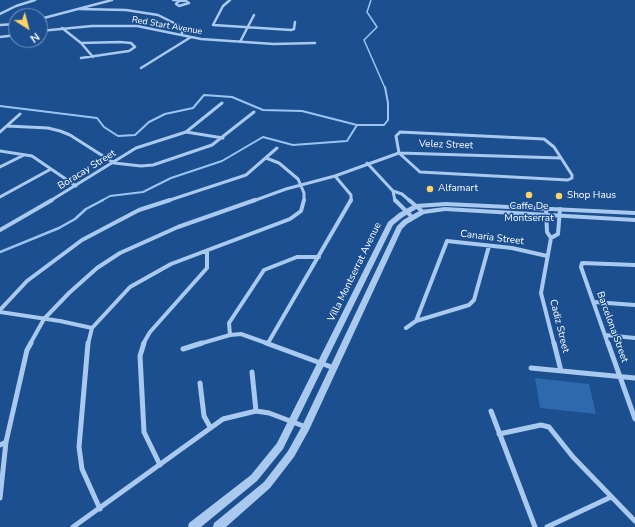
<!DOCTYPE html>
<style>
body{margin:0}
#map{position:relative;width:635px;height:527px;overflow:hidden;background:#1b4f8f;font-family:"Nunito Sans",sans-serif}
canvas{display:block}
.north{position:absolute;left:8px;top:8px;width:40px;height:40px;box-sizing:border-box;background:#1b4f8f;border:1px solid #7695bc;border-radius:50%;rotate:144deg;font-size:11px;font-weight:700;line-height:16px;text-align:center;color:#fff}
.north::after{content:'';display:block;margin:auto;width:14px;height:18px;background:#ffd166;clip-path:polygon(50% 0,100% 100%,50% 72%,0 100%)}
</style>
<div id="map">
<canvas width="635" height="527"></canvas>
<div class="north">N</div>
</div>
<script>
const g = document.querySelector('canvas').getContext('2d');
g.lineJoin = 'round';
function paint(path, color) {
  g.fillStyle = color;
  g.fill(path, 'evenodd');
}
function shape(rows) {
  const path = new Path2D();
  for (const r of rows) {
    path.moveTo(r[0], r[1]);
    for (let i = 2; i < r.length; i += 2) path.lineTo(r[i], r[i + 1]);
  }
  return path;
}
function trace(path, color, width, dash) {
  g.strokeStyle = color;
  g.lineWidth = width;
  g.lineCap = dash ? 'butt' : 'round';
  g.setLineDash(dash || []);
  g.stroke(path);
}
function label(font, color, halo, rows, align = 'center') {
  g.font = font + ' "Nunito Sans",sans-serif';
  g.lineWidth = 3;
  g.setLineDash([]);
  g.textBaseline = 'middle';
  g.strokeStyle = halo;
  g.fillStyle = color;
  for (const [text, x, y, turn = 0] of rows) {
    g.save();
    g.translate(x, y);
    g.rotate((+turn || 0) * Math.PI / 180);
    g.textAlign = isNaN(turn) ? turn : align;
    if (halo) g.strokeText(text, 0, 0);
    g.fillText(text, 0, 0);
    g.restore();
  }
}
const green = shape([
 [535,378,589,384,596,414,540,408]
]);
const streamFar2 = shape([
 [371,0,367,12,377,27,364,40,385,88]
]);
const streamFar1 = shape([
 [0,106,97,118,104,127,118,136,135,135,149,122,165,114,193,108,204,95,232,97,263,110,302,111,357,125,384,125,388,120,388,103,385,87],
 [101,201,110,196,143,192,171,178,222,161,263,137,293,145,347,141,357,125]
]);
const stream = shape([
 [0,252,59,228,75,219,86,209,103,200]
]);
const minorFar3 = shape([
 [173,0,186,1,189,3,179,6,176,4,179,1],
 [230,0,223,6,213,25,291,30,294,29,295,22],
 [79,9,126,10,158,15,182,27,182,34],
 [0,14,16,6,35,0],
 [40,19,112,0],
 [0,25,16,24],
 [62,28,81,43,93,57],
 [40,31,92,26,137,26,201,39,274,44,315,43],
 [0,37,16,35],
 [240,42,254,15],
 [81,43,120,42,131,43,135,47,129,51,81,58],
 [141,68,191,37]
]);
const minorFar2 = shape([
 [7,126,48,128,60,131,70,135,114,163,141,166,153,165,212,145,254,112],
 [0,132,20,114],
 [186,132,223,138],
 [400,132,544,139,554,147,572,175,572,178,568,180,420,172,399,153,396,136,400,132],
 [0,151,32,156,76,186],
 [266,158,279,163,298,179,304,193,304,201],
 [367,163,393,191,402,194,410,201],
 [0,167,24,155],
 [335,176,351,195,351,201],
 [393,191,395,201],
 [0,197,51,169],
 [50,201,136,148,186,132,222,103],
 [167,201,246,175,277,148],
 [253,201,286,189,335,176,399,153,561,158]
]);
const minorFar1 = shape([
 [395,200,412,217],
 [409,200,423,212],
 [546,208,547,232,551,238],
 [0,230,52,200],
 [594,302,635,305],
 [0,310,27,281,82,240,139,210,170,200],
 [0,312,60,321,92,328],
 [416,321,447,241,512,248,547,256],
 [406,328,416,321,469,305,474,300,489,246],
 [230,335,229,323,264,270,297,257,319,257],
 [605,335,635,338],
 [268,343,351,200],
 [30,344,44,319,69,293,97,268,120,253,178,227,255,200],
 [88,344,92,328,130,287,171,264,290,219,301,211,304,200],
 [143,344,150,332,207,268,207,251],
 [199,344,230,335,241,334,269,344],
 [554,344,541,293,551,238,558,234,560,209],
 [608,344,581,267,582,263,635,265]
]);
const minor = shape([
 [88,343,79,447,82,469,100,509],
 [144,343,140,356,144,432,160,465],
 [266,343,334,368],
 [554,343,561,371],
 [608,343,635,419],
 [183,349,202,343],
 [531,368,635,378],
 [252,372,256,411],
 [200,383,204,416,210,427],
 [491,411,535,527],
 [499,434,541,425,549,427,573,457,635,521],
 [0,445,6,442],
 [0,498,6,442,27,350,31,343],
 [73,527,223,419,256,411,269,413,306,427],
 [547,527,611,497]
]);
const tertiary = shape([
 [446,202,635,211,635,215,446,206,418,208,403,217,393,225,283,449,257,481,201,527,188,527,189,523,251,475,277,443,388,222,399,213,415,204,446,202],
 [445,207,635,218,635,222,445,211,424,214,407,224,402,229,309,430,294,457,270,488,226,527,213,527,214,523,264,482,288,451,303,424,397,226,403,220,421,210,445,207]
]);
const markers = [
 [430,189,4,"#ffd166"],
 [529,195,4,"#ffd166"],
 [559,196,4,"#ffd166"]
];
const farStreetnames = [
 ["Red Start Avenue",167,26,10]
];
const streetNames = [
 ["Velez Street",446,145,2],
 ["Boracay Street",87,170,-32],
 ["Canaria Street",492,238,7],
 ["Villa Montserrat Avenue",355,272,-64],
 ["Cadiz Street",559,326,76],
 ["Barcelona Street",612,327,70]
];
const poiNames = [
 ["Alfamart",438,189],
 ["Shop Haus",567,196],
 ["Caffe De",529,207,"center"],
 ["Montserrat",529,219,"center"]
];
paint(green, '#2e69ad');
trace(streamFar2, '#9cc4f0', 1.5);
trace(streamFar1, '#9cc4f0', 2);
trace(stream, '#9cc4f0', 2.5);
trace(minorFar3, '#a9c9ee', 2.5);
trace(minorFar2, '#a9c9ee', 3);
trace(minorFar1, '#a9c9ee', 4);
trace(minor, '#a9c9ee', 5);
paint(tertiary, '#a9c9ee');
for (const [x, y, r, color] of markers) {
  const dot = new Path2D();
  dot.arc(x, y, r, 0, 2 * Math.PI);
  g.fillStyle = color;
  g.fill(dot);
  trace(dot, '#1b4f8f', 1.5);
}
label('9px', '#fff', '#1b4f8f', farStreetnames);
label('10px', '#fff', '#1b4f8f', streetNames);
label('10px', '#fff', '#1b4f8f', poiNames, 'left');
</script>
